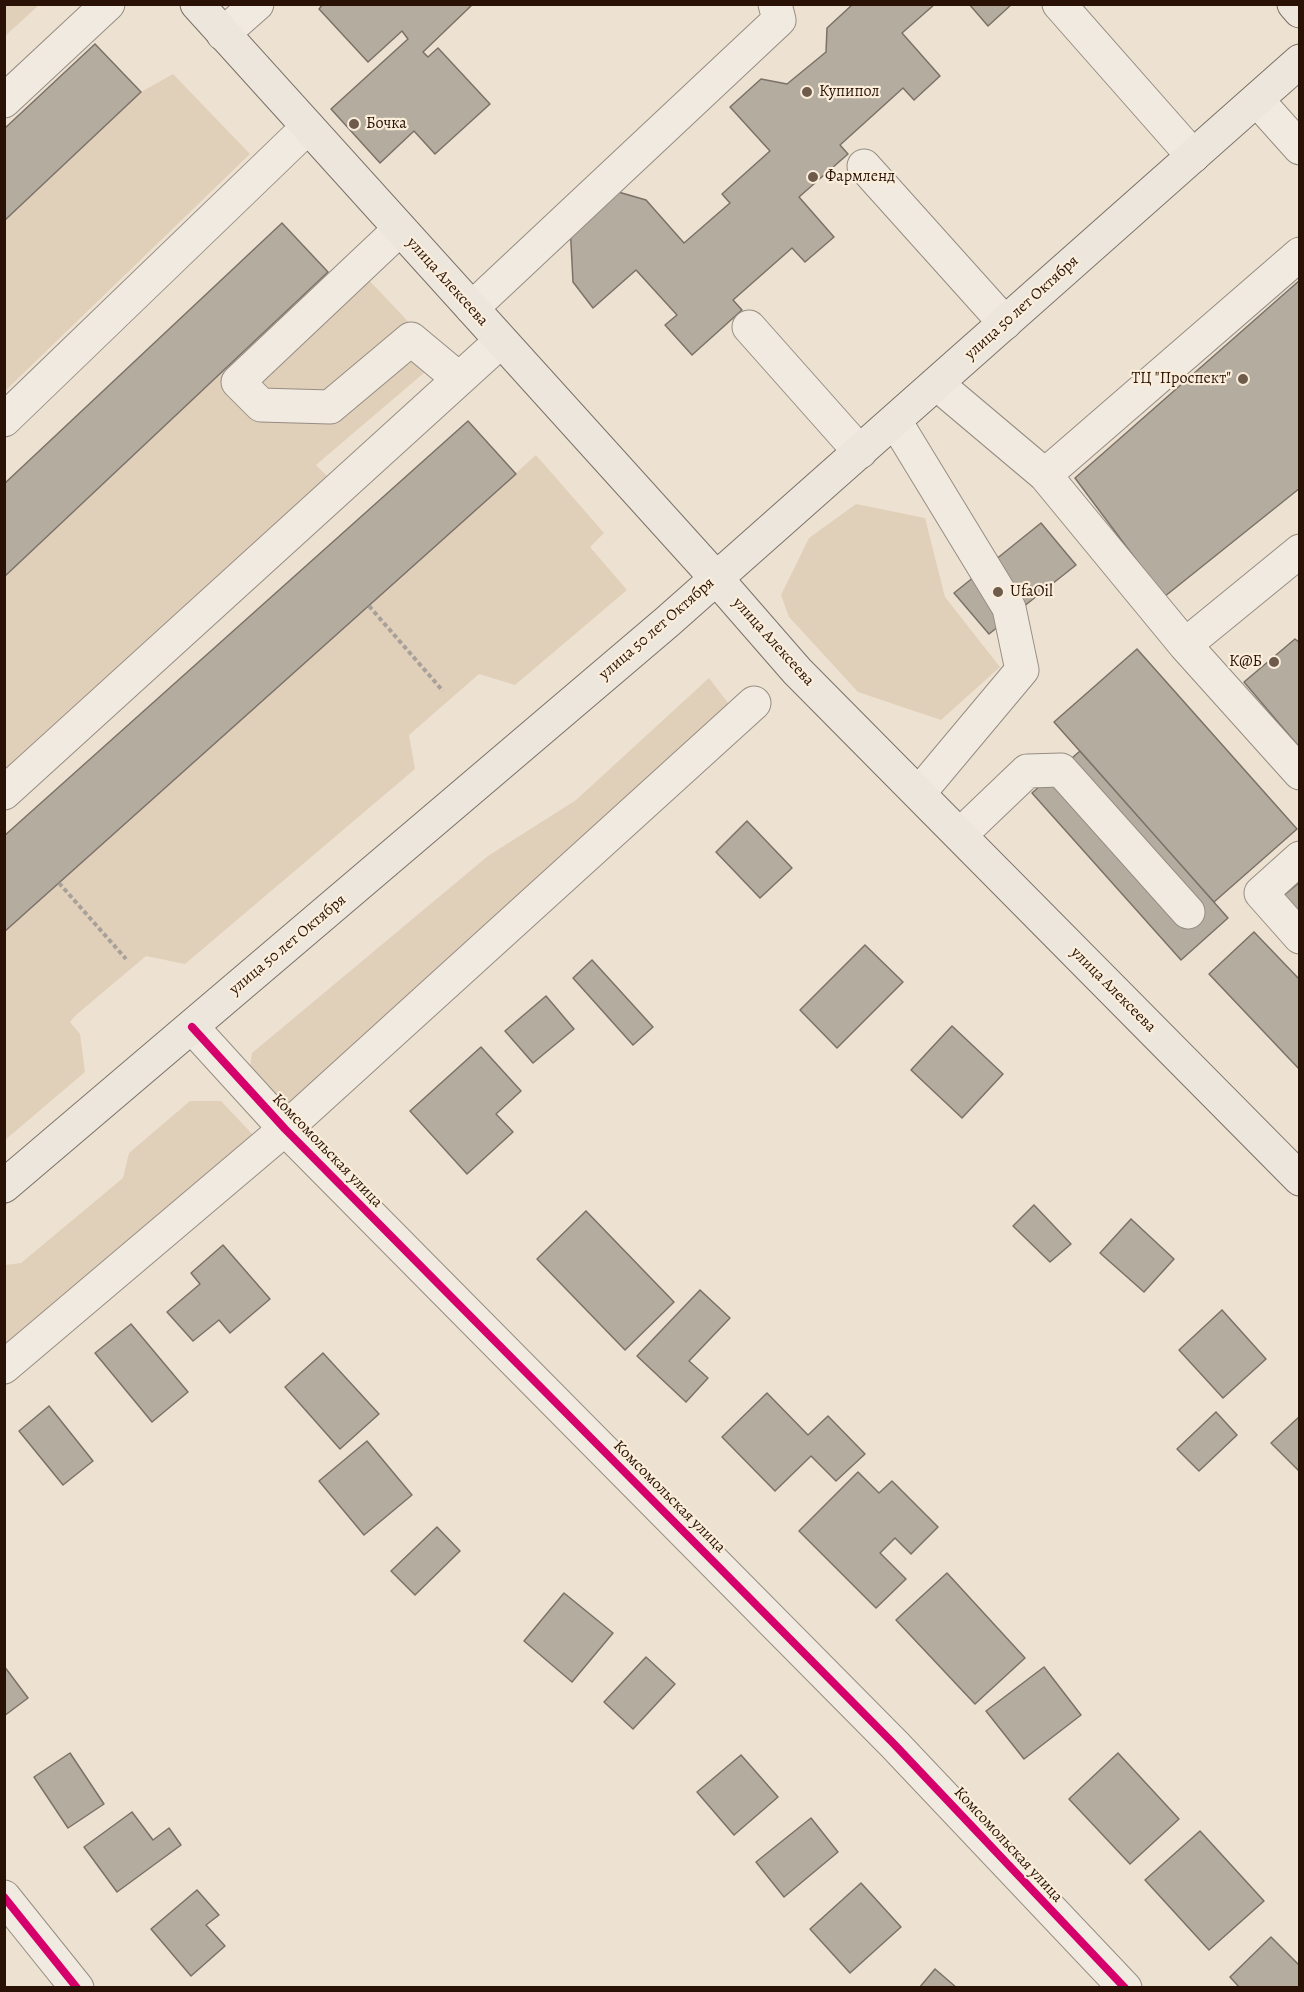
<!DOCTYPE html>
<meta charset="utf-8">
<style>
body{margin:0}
#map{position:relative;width:1304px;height:1992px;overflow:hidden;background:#ede2d1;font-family:Alegreya,serif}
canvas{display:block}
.frame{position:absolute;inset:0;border:6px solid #291205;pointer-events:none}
</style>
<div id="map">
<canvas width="1304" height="1992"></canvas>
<div class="frame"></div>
</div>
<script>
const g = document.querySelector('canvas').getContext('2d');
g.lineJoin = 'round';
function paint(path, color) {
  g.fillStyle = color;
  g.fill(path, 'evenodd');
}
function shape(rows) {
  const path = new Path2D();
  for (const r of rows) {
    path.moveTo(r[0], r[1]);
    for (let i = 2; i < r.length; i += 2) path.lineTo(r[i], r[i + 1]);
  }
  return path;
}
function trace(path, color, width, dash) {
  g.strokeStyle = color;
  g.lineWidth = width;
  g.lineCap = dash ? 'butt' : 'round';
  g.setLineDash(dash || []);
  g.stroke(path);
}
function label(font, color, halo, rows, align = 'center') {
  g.font = font + ' Alegreya,serif';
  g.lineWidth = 4.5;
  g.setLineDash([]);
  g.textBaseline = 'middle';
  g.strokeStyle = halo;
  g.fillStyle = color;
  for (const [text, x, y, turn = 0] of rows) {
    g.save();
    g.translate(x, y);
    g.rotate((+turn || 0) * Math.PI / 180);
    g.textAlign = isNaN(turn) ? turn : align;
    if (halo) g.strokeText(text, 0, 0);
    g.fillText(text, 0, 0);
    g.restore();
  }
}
const green = shape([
 [5,4,39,4,39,5,5,36],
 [173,74,250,154,5,391,5,221,141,92],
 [328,272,365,276,439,354,432,366,316,465,330,479,5,771,5,577],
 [536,455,604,533,590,547,627,590,515,685,479,674,409,735,415,769,185,964,146,956,76,1015,70,1022,80,1034,85,1072,5,1140,4,932],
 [856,504,925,518,945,597,1000,667,941,720,858,692,789,617,781,595,809,538],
 [709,678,735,712,316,1092,286,1106,249,1075,252,1053,488,856,576,800],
 [190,1101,221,1101,257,1139,5,1357,5,1265,21,1263,123,1178,129,1153]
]);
const building = shape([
 [323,4,473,4,423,52,428,57,438,48,490,104,435,154,414,131,380,163,331,109,408,39,402,31,368,62,319,9,323,4],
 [853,4,935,4,902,33,940,76,914,100,903,88,840,145,848,154,799,197,834,237,805,262,792,248,733,300,742,310,692,355,665,325,677,315,636,270,593,308,573,282,570,224,608,189,646,200,684,243,730,203,722,194,770,151,730,107,761,79,787,84,826,52,827,28,853,4],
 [969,4,1012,4,988,26,969,4],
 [95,44,141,92,4,221,4,129,95,44],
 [282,223,328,272,4,577,4,484,282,223],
 [1300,280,1300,488,1164,597,1075,478,1300,280],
 [468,421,516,474,4,932,4,836,468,421],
 [1041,523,1076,565,989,634,954,593,1041,523],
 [1295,639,1300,643,1300,748,1244,682,1295,639],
 [1137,649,1297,829,1214,902,1054,722,1137,649],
 [1080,751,1228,918,1181,960,1032,793,1080,751],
 [747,821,792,868,760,898,716,852,747,821],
 [1300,882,1300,915,1283,896,1300,882],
 [1254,932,1300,980,1300,1070,1209,974,1254,932],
 [865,945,903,982,837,1048,800,1010,865,945],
 [592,960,653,1027,633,1045,573,978,592,960],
 [546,996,574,1029,533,1063,505,1031,546,996],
 [952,1026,1003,1074,962,1118,911,1070,952,1026],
 [481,1047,521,1091,496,1114,513,1132,467,1174,410,1111,481,1047],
 [1034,1205,1071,1244,1050,1262,1013,1226,1034,1205],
 [586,1211,674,1302,625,1350,537,1259,586,1211],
 [1131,1219,1174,1259,1144,1292,1100,1253,1131,1219],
 [223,1245,270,1299,230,1333,219,1320,193,1341,167,1312,200,1284,191,1273,223,1245],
 [700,1290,730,1318,689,1361,708,1378,686,1402,637,1356,700,1290],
 [1222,1310,1266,1359,1223,1398,1179,1350,1222,1310],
 [131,1324,188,1392,152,1422,95,1353,131,1324],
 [323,1353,379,1414,340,1449,285,1387,323,1353],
 [767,1393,808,1435,828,1416,865,1454,836,1481,811,1456,775,1491,722,1437,767,1393],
 [49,1406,93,1461,63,1485,19,1431,49,1406],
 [1216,1412,1237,1435,1199,1471,1177,1449,1216,1412],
 [1300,1416,1300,1472,1271,1443,1300,1416],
 [367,1441,412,1495,364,1535,319,1481,367,1441],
 [858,1472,879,1493,892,1481,938,1527,911,1554,895,1538,880,1553,906,1579,876,1608,799,1531,858,1472],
 [437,1527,460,1551,415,1595,391,1571,437,1527],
 [947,1573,1025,1658,975,1704,896,1620,947,1573],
 [564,1593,613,1633,572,1682,524,1641,564,1593],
 [646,1657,675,1684,633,1729,604,1702,646,1657],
 [4,1666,28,1698,4,1716,4,1666],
 [1044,1667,1081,1715,1024,1759,986,1711,1044,1667],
 [70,1753,104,1804,68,1828,34,1777,70,1753],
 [1118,1753,1179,1819,1130,1864,1069,1799,1118,1753],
 [741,1755,778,1797,734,1835,697,1792,741,1755],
 [132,1812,153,1840,169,1828,181,1845,117,1892,84,1847,132,1812],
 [811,1818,838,1852,784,1897,756,1862,811,1818],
 [1200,1831,1264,1901,1209,1950,1145,1880,1200,1831],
 [861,1883,901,1927,850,1973,810,1929,861,1883],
 [197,1890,219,1915,206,1925,225,1946,191,1976,151,1929,197,1890],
 [1271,1937,1300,1966,1300,1988,1240,1988,1230,1977,1271,1937],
 [935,1969,957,1988,919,1988,935,1969]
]);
const path = shape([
 [369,606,443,691],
 [59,883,126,959]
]);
const minor = shape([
 [1059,4,1193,156],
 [223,34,257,4],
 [1257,100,1300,148],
 [4,101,108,4],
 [864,166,1005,323],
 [400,229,238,382,261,405,330,407,411,339,459,379],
 [472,308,779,20,775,4],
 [749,327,860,452],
 [937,384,1045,475,1185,645],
 [4,420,308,127],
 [895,421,1009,608,1022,670,919,793],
 [1045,475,1300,254],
 [1300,551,1185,645,1300,773],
 [4,793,501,341],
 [960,835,1027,771,1061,770,1188,912],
 [1300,858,1261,893,1300,937],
 [192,1027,285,1129,894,1744,1125,1988],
 [4,1367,285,1129,754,703],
 [4,1897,77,1988]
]);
const major = shape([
 [197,4,716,578,797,671,1300,1179],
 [1294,4,1300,11],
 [4,1186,667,622,1300,61]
]);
const cycleway = shape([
 [192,1027,285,1129,894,1744,1125,1988],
 [4,1897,77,1988]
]);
const markers = [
 [807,92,6,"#6e5b4c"],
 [354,124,6,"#6e5b4c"],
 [813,177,6,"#6e5b4c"],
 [1243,379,6,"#6e5b4c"],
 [998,592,6,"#6e5b4c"],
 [1274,662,6,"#6e5b4c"]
];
const poiNames = [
 ["Купипол",819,92],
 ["Бочка",366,124],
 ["Фармленд",825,177],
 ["ТЦ \"Проспект\"",1231,379,"right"],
 ["UfaOil",1010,592],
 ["К@Б",1262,662,"right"]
];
const streetNames = [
 ["улица Алексеева",447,282,48],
 ["улица 50 лет Октября",1022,308,-42],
 ["улица 50 лет Октября",657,629,-41],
 ["улица Алексеева",773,642,48],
 ["улица 50 лет Октября",288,945,-40],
 ["улица Алексеева",1113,990,45],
 ["Комсомольская улица",327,1151,46],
 ["Комсомольская улица",669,1497,45],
 ["Комсомольская улица",1008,1845,47]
];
paint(green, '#e0cfb9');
paint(building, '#b5aca0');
trace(building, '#7b7167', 1.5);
trace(minor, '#978d82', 35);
trace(major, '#7b7167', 35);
trace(path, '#a7a19a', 4, [4.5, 3]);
trace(minor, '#f0eae1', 33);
trace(major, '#ece6dd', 33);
trace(cycleway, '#d6006c', 8);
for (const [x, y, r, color] of markers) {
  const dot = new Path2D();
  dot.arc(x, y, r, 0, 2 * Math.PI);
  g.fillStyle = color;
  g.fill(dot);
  trace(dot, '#faedda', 2);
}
label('16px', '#291205', '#faedda', poiNames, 'left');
label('16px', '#291205', '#faedda', streetNames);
</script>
